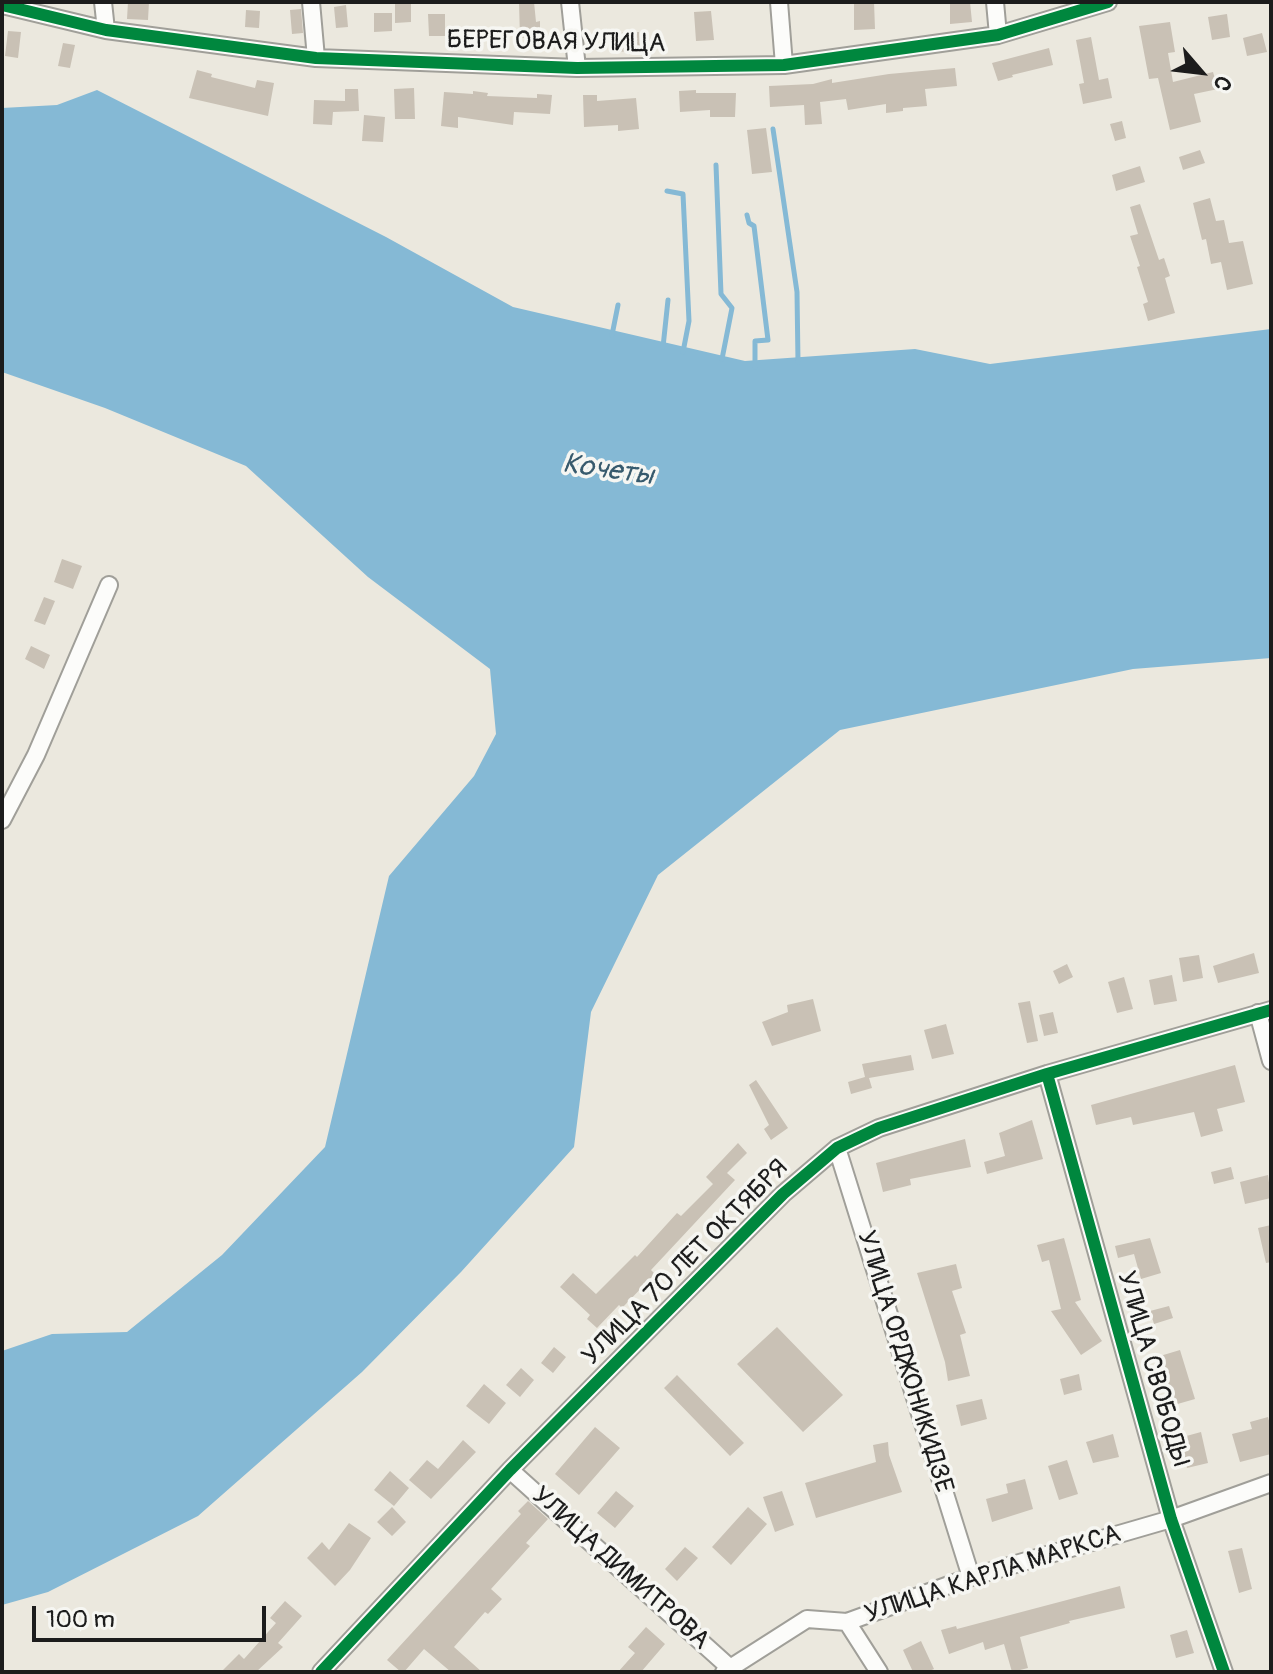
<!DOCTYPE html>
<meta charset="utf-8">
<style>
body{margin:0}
#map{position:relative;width:1273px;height:1674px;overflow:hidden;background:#ebe8de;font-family:Pangolin,sans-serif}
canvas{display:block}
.frame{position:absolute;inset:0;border:4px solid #1c1c1c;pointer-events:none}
.north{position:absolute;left:1161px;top:32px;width:80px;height:80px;-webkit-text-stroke:6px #f6f6f2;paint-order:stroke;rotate:118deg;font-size:22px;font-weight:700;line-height:32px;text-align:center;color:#1c1c1c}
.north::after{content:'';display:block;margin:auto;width:28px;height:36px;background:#1c1c1c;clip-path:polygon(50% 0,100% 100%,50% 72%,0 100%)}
.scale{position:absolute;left:32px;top:1606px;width:234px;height:36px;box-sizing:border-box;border:4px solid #1c1c1c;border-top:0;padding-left:10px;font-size:24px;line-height:28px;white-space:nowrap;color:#1c1c1c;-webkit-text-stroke:6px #f6f6f2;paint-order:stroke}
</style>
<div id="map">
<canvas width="1273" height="1674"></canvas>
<div class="frame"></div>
<div class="north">С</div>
<div class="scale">100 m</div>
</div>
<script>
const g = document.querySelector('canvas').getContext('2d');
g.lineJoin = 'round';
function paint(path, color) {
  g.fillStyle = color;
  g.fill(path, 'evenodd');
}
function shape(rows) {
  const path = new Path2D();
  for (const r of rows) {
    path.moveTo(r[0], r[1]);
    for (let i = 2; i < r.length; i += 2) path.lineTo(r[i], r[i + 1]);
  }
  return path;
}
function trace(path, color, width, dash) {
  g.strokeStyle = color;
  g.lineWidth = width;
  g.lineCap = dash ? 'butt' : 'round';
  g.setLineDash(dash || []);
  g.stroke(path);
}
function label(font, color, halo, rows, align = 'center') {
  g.font = font + ' Pangolin,sans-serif';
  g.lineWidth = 7;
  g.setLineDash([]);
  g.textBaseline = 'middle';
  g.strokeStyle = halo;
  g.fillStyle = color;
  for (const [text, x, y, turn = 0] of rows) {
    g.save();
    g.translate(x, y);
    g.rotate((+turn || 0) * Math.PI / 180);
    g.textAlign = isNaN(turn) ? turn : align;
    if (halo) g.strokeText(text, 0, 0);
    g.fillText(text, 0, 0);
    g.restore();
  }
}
const water = shape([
 [97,90,386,237,513,307,745,361,915,349,990,364,1271,329,1271,658,1133,669,840,730,658,875,591,1012,574,1147,461,1272,362,1372,198,1516,48,1592,2,1605,2,1351,52,1334,127,1332,222,1255,325,1147,389,876,474,776,496,734,490,669,368,577,246,466,105,408,2,372,2,108,57,105]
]);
const stream = shape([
 [773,129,797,292,798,362],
 [716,165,721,294,732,308,722,359],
 [667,191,683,194,689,321,683,352],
 [747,215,749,223,754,226,768,340,755,341,755,367],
 [612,335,618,305],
 [663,347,668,300]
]);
const building = shape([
 [128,2,149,2,148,20,127,19],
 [395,2,411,2,411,22,395,23],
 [519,2,534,2,536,22,540,21,540,37,520,38],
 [854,2,874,2,875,29,854,30],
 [950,2,970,2,972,22,950,24],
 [346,5,348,27,336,28,334,7],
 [301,9,303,33,292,34,290,10],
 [246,10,260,11,259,28,245,27],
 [711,11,714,40,696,41,694,12],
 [374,13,392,13,392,31,374,32],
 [428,14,445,14,445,36,429,36],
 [1227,14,1230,37,1212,40,1208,17],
 [1170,22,1175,52,1168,53,1173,82,1213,72,1218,89,1194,94,1201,122,1170,130,1158,78,1149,79,1139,26],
 [8,31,21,32,18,58,5,56],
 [639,32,640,51,612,52,611,33],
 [1262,33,1267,52,1247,56,1243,38],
 [1091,37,1099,80,1108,78,1112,98,1083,104,1079,84,1084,83,1076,40],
 [63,43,75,45,70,68,58,66],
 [1049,48,1053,65,1012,75,1013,77,998,81,992,63],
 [955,68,957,86,925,89,927,106,903,108,903,111,886,113,886,104,848,110,846,99,820,102,822,124,805,125,804,105,770,107,769,86,813,84,832,79,832,83,889,74],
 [197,70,212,74,211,77,255,88,257,80,274,83,268,116,189,98],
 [414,88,415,119,395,119,394,89],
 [345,89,358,89,359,111,333,112,332,125,313,124,314,100,345,101],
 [696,90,696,93,736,93,735,117,710,117,710,110,680,112,679,91],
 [473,91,488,93,487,96,537,98,537,94,552,95,550,114,514,112,513,125,458,117,458,128,441,126,444,92,473,94],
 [583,95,597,95,597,101,636,98,639,129,618,131,618,125,584,127],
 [364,115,385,117,383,142,362,141],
 [1122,121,1126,138,1115,141,1110,124],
 [766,128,772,172,752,174,747,130],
 [1200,150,1205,163,1183,170,1179,157],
 [1140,166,1145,182,1116,191,1112,175],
 [1210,198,1216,221,1224,220,1229,243,1243,241,1253,284,1227,290,1221,262,1211,264,1206,239,1202,240,1193,203],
 [1140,204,1159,260,1164,258,1170,276,1165,278,1175,313,1148,321,1143,304,1148,302,1137,267,1140,266,1130,236,1138,234,1130,207],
 [62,559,82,566,73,589,54,582],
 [44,597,55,601,45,625,34,621],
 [31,646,50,655,44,669,25,659],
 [1254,953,1259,973,1218,983,1213,966],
 [1199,955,1203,978,1183,982,1179,958],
 [1067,964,1073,977,1059,984,1053,971],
 [1172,975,1177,1001,1154,1005,1149,980],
 [1124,977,1133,1009,1117,1013,1108,982],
 [813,999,821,1031,772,1046,762,1022,788,1012,787,1005],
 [1030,1001,1038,1041,1027,1043,1018,1003],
 [1053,1012,1058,1033,1044,1036,1039,1015],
 [946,1024,954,1054,932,1059,924,1030],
 [911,1055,914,1070,869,1078,872,1088,851,1094,848,1082,865,1077,862,1064],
 [1235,1065,1245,1102,1217,1109,1223,1131,1201,1137,1194,1112,1133,1125,1131,1117,1096,1125,1091,1105],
 [756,1080,788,1128,771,1140,764,1129,769,1125,749,1085],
 [1032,1120,1043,1159,987,1174,984,1162,1005,1156,999,1133],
 [965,1139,971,1167,910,1179,911,1185,883,1192,876,1163],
 [738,1143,747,1153,727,1173,735,1180,651,1270,655,1274,622,1308,619,1305,597,1328,587,1319,590,1315,560,1287,573,1273,596,1294,635,1255,637,1257,677,1213,681,1216,713,1184,706,1177],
 [1231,1167,1234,1179,1214,1184,1211,1172],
 [1268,1175,1271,1198,1245,1204,1240,1182],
 [1271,1225,1271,1262,1266,1263,1258,1228],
 [1064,1238,1081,1300,1075,1302,1102,1341,1081,1355,1051,1311,1061,1309,1049,1260,1042,1262,1037,1245],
 [1150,1238,1161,1273,1141,1279,1134,1254,1118,1258,1115,1246],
 [956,1264,962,1288,952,1291,966,1333,960,1335,970,1376,948,1381,945,1362,917,1273],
 [1169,1306,1173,1318,1154,1324,1150,1311],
 [777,1327,843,1395,803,1432,737,1364],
 [554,1347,566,1357,553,1373,541,1363],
 [1180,1350,1195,1399,1174,1405,1160,1356],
 [521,1368,534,1380,520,1397,506,1385],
 [1079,1374,1082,1390,1064,1395,1060,1379],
 [677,1375,744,1443,730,1456,664,1388],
 [484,1384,506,1403,489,1424,466,1406],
 [982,1399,987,1419,961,1426,956,1405],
 [1268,1417,1271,1428,1271,1454,1240,1462,1232,1434,1252,1429,1250,1422],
 [595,1427,620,1448,579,1495,555,1474],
 [1201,1432,1208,1463,1187,1468,1179,1438],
 [1113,1434,1119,1457,1093,1463,1086,1442],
 [463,1440,476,1452,431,1499,409,1480,427,1460,438,1469],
 [888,1442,889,1455,902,1492,816,1518,805,1483,876,1462,873,1445],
 [1067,1460,1078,1494,1059,1500,1048,1466],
 [390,1471,409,1488,394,1506,374,1490],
 [1025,1479,1033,1509,992,1522,986,1499,1008,1493,1006,1484],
 [616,1491,634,1506,615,1528,597,1513],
 [782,1491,794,1525,775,1532,763,1497],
 [528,1501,548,1519,526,1543,530,1546,491,1589,502,1599,488,1614,485,1612,454,1647,482,1672,451,1672,424,1649,404,1672,401,1672,387,1660,521,1514,518,1511],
 [392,1507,406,1522,392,1536,377,1522],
 [748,1507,767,1524,731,1565,712,1547],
 [349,1523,371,1538,350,1570,335,1586,307,1558,322,1542,329,1550],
 [685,1547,698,1558,677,1581,665,1569],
 [1242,1548,1252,1589,1239,1593,1228,1551],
 [1120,1586,1125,1608,1069,1621,1070,1623,1020,1637,1028,1668,1012,1672,1004,1644,985,1650,983,1642,949,1654,941,1630,956,1626,957,1629],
 [285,1601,302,1616,278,1643,283,1647,256,1672,221,1672,239,1654,244,1659,276,1623,270,1618],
 [646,1627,665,1644,641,1672,618,1672,635,1653,628,1647],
 [1187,1630,1194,1653,1176,1658,1170,1635],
 [921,1641,934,1669,927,1672,913,1672,903,1650]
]);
const street = shape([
 [103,2,106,30],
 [311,2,316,58],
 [570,2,577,68],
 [779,2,784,65],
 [995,2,998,35],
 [2,5,106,30,316,58,577,68,784,65,998,35,1108,2],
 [2,820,36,755,109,585],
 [1258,1013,1271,1061],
 [1047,1074,1171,1519,1224,1672],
 [837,1148,971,1577],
 [510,1470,729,1667],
 [847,1622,879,1672],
 [321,1672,510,1470,783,1194,837,1148,879,1128,1047,1074,1271,1010],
 [724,1672,807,1619,847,1622,971,1577,1171,1519,1271,1483]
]);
const cycleway = shape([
 [2,5,106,30,316,58,577,68,784,65,998,35,1108,2],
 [1047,1074,1171,1519,1224,1672],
 [321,1672,510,1470,783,1194,837,1148,879,1128,1047,1074,1271,1010]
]);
const streetNames = [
 ["БЕРЕГОВАЯ УЛИЦА",556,43,1],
 ["УЛИЦА 70 ЛЕТ ОКТЯБРЯ",686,1263,-45],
 ["УЛИЦА ОРДЖОНИКИДЗЕ",904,1362,73],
 ["УЛИЦА СВОБОДЫ",1152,1369,74],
 ["УЛИЦА ДИМИТРОВА",620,1569,42],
 ["УЛИЦА КАРЛА МАРКСА",993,1575,-18]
];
const waterNames = [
 ["Кочеты",608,471,8]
];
paint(water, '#85b9d5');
trace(stream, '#85b9d5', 5);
paint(building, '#c9c1b5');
trace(street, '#a09f99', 20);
trace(street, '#fcfcfa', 16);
trace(cycleway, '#00873e', 12);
label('26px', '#1c1c1c', '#f6f6f2', streetNames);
label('italic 28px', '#375a6d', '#f6f6f2', waterNames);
</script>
